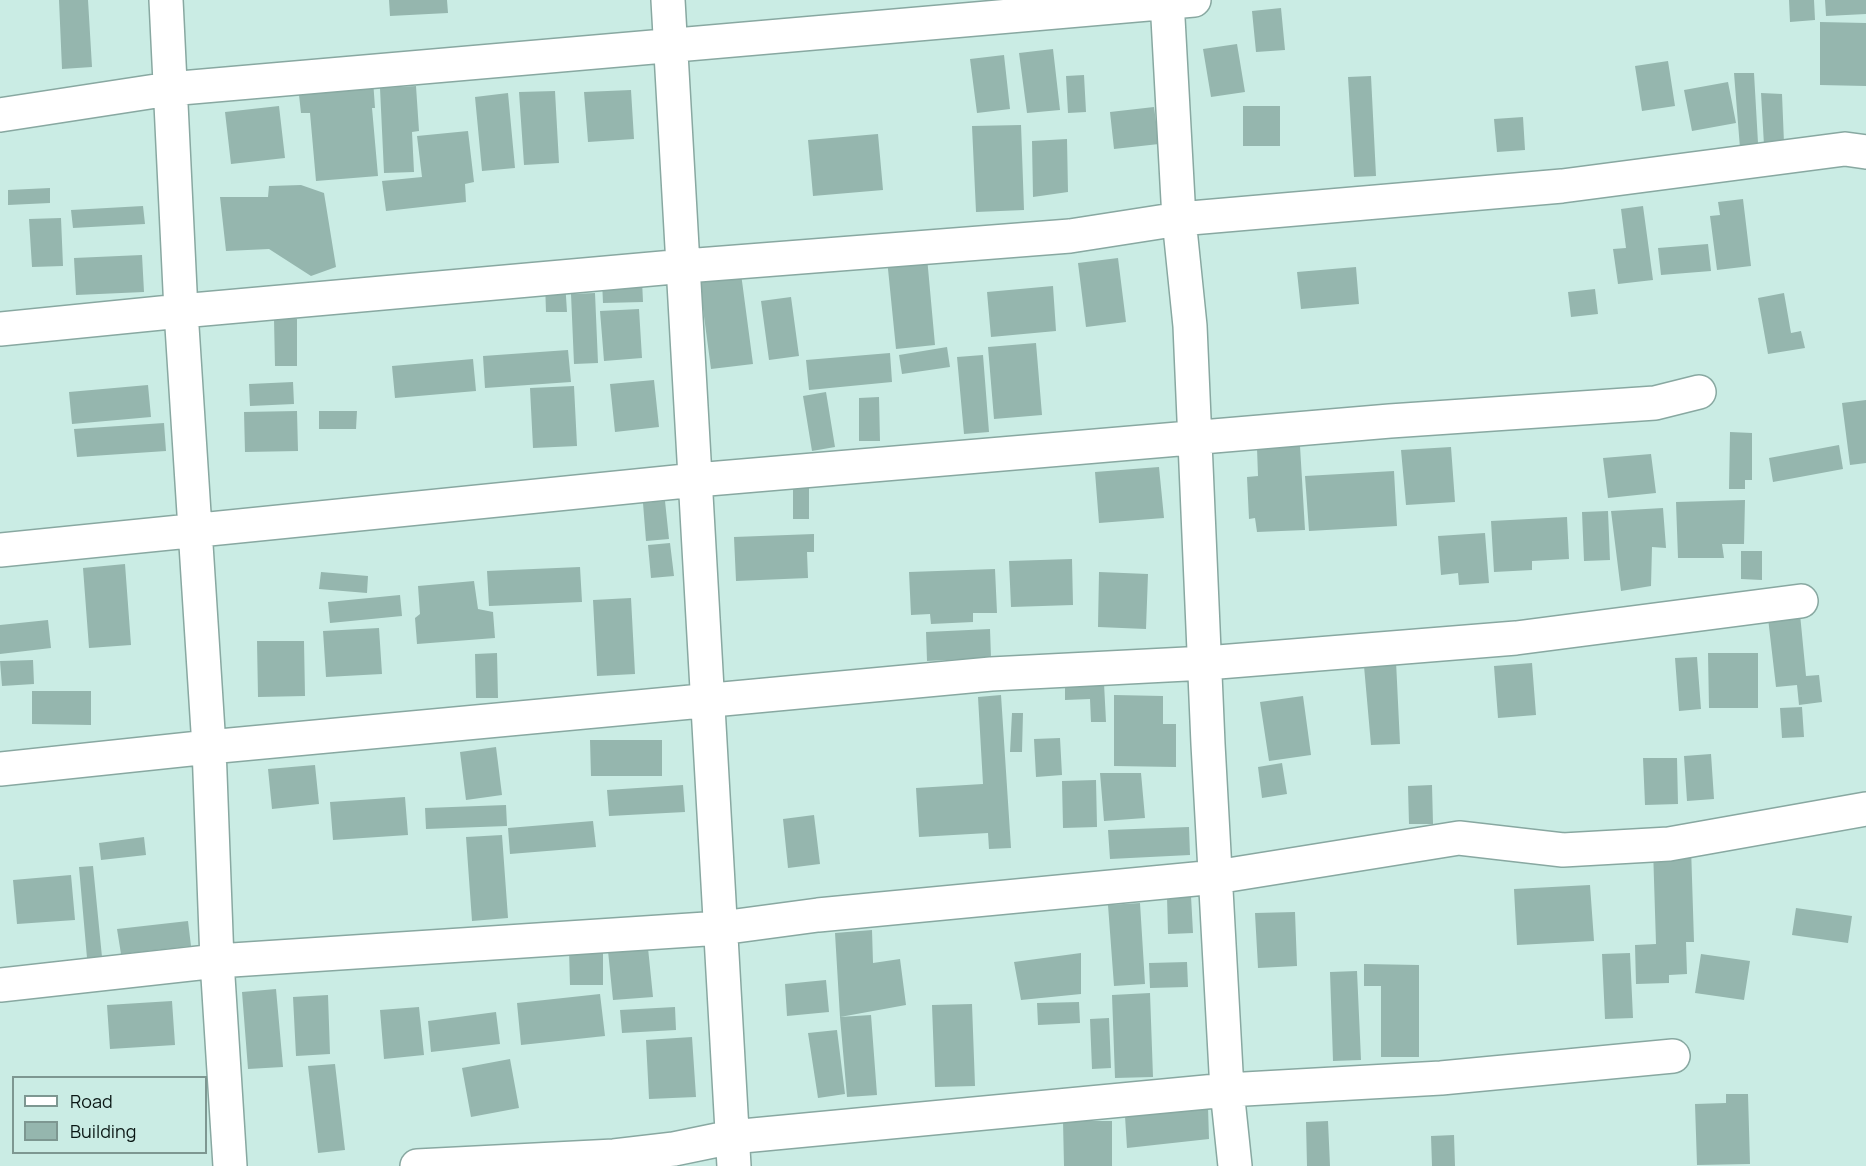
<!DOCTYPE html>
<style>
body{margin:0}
#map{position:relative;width:1866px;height:1166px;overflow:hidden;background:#caece4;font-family:Manrope,sans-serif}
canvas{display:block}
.legend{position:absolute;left:12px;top:1076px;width:195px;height:78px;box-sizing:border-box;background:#caece4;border:2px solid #7d9791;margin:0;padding:8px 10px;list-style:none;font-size:18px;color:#0a1714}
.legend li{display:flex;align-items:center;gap:12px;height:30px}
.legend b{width:30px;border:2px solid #7d9791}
</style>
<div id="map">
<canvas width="1866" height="1166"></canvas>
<ul class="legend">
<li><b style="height:8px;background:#fff"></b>Road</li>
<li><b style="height:16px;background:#95b6ae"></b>Building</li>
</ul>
</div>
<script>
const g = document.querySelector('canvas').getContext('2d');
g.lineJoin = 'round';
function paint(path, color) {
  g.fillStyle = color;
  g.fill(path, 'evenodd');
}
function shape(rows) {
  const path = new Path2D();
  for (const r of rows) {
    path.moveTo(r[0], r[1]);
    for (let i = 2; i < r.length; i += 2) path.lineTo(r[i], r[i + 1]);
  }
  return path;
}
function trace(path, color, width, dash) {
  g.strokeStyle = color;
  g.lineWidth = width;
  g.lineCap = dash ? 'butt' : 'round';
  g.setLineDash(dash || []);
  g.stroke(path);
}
const building = shape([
 [59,0,88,0,92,67,62,69],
 [389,0,447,0,448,13,390,16],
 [1789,0,1814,0,1815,20,1790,22],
 [1825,0,1866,0,1866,14,1826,16],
 [1281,8,1285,50,1256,52,1252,11],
 [1820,22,1866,23,1866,86,1820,85],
 [1237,44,1245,92,1211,97,1203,49],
 [1053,49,1060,110,1027,113,1019,53],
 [1004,55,1010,109,977,113,970,59],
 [1668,61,1675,106,1642,111,1635,66],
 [1734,73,1754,73,1758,143,1740,148],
 [1084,75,1086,112,1068,113,1066,76],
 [1371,76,1376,176,1354,177,1348,77],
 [373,80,375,108,372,108,378,176,316,181,310,113,301,113,298,86],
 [1728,82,1736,123,1692,131,1684,90],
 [416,86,419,131,412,132,414,172,384,173,380,88],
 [631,90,634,139,588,142,584,92],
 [555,91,559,163,524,165,519,92],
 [508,93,515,168,482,171,475,97],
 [1761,93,1782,94,1784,143,1764,145],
 [279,106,285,158,231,164,225,112],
 [1243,106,1280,106,1280,146,1243,146],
 [1154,107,1159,144,1114,149,1110,112],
 [1523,117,1525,150,1497,152,1494,119],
 [1021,125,1024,210,976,212,972,126],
 [468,131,474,182,465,184,466,202,386,211,382,181,422,177,417,136],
 [878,134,883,190,813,196,808,140],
 [1067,139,1068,192,1033,197,1032,141],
 [301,185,324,193,336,267,311,276,269,249,226,251,220,197,268,197,269,186],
 [50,188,50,203,8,205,8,190],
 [1743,199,1751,266,1717,270,1710,216,1720,215,1718,202],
 [143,206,145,224,73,228,71,210],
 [1643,206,1653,280,1618,284,1613,249,1626,248,1621,209],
 [61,218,63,266,32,267,29,219],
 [1708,244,1711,271,1661,275,1658,248],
 [142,255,144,292,76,295,74,258],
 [927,257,935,345,896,349,887,259],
 [1118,258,1126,322,1086,327,1078,263],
 [740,266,753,364,711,369,698,271],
 [1356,267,1359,304,1301,309,1297,272],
 [642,280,643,302,603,303,602,281],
 [565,281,567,312,546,312,545,282],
 [1053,286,1056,331,991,337,987,292],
 [1595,289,1598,314,1571,317,1568,292],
 [595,293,598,363,574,364,571,294],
 [1784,293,1791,333,1801,331,1805,348,1768,354,1758,298],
 [791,297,799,356,769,360,761,301],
 [639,309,642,358,604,361,600,311],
 [274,319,297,319,297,366,275,366],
 [1036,343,1042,415,994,419,988,347],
 [947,347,950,367,902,374,899,355],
 [568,350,571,382,485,388,483,356],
 [890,353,892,382,809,390,806,360],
 [983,355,989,432,964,434,957,357],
 [473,359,476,391,395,398,392,366],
 [654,380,659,427,615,432,610,384],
 [293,382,294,404,250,406,249,384],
 [148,385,151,417,72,424,69,392],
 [574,386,577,446,533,448,530,388],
 [826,392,835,447,812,451,803,396],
 [879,397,880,441,859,441,859,398],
 [1866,400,1866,463,1850,465,1842,403],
 [297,411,298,451,245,452,244,412],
 [319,411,357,411,356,429,319,429],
 [164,423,166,451,77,457,74,429],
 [1730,432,1752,433,1752,480,1745,480,1745,489,1729,489],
 [1839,445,1843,469,1773,482,1769,458],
 [1300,446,1305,530,1257,532,1255,518,1249,519,1247,477,1258,476,1257,448],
 [1451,447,1455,502,1406,505,1401,450],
 [1651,454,1656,493,1608,498,1603,458],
 [1159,467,1164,518,1099,523,1095,472],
 [1394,471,1397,526,1309,531,1305,476],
 [793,488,809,488,809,519,793,519],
 [1745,500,1744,544,1722,544,1724,558,1678,558,1676,502],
 [665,501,669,539,646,541,643,503],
 [1663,508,1666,548,1652,547,1651,586,1621,591,1611,511],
 [1608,511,1610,560,1584,561,1582,512],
 [1567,517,1569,559,1532,561,1532,570,1494,572,1491,521],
 [1485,533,1489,583,1459,585,1458,573,1441,575,1438,536],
 [814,534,814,552,807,552,808,578,736,581,734,537],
 [670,543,674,576,651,578,648,545],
 [1741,551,1762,551,1762,580,1741,579],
 [1072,559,1073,605,1011,607,1009,561],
 [125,564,131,645,89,648,83,568],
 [580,567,582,602,489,606,487,571],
 [995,569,997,613,973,613,973,622,931,624,930,614,911,615,909,572],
 [321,572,368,576,367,593,319,589],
 [1099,572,1148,574,1146,629,1098,627],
 [474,581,478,609,493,612,495,638,417,644,415,618,420,614,418,586],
 [400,595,402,616,330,623,328,602],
 [631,598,635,674,597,676,593,600],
 [1800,614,1806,676,1819,675,1822,702,1799,705,1797,685,1776,687,1768,618],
 [48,620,51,648,0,654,0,625],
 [379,628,382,674,326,677,323,631],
 [990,629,991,658,927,661,926,632],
 [257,641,304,641,305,696,258,697],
 [497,653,498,698,476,698,475,654],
 [1708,653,1758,653,1758,708,1709,708],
 [1697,657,1701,709,1679,711,1675,658],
 [33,660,34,684,2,686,0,661],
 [1396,661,1400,744,1371,745,1364,666],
 [1532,663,1536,715,1498,718,1494,666],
 [1104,683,1106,722,1091,722,1090,699,1065,700,1065,684],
 [32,691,91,691,91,725,32,724],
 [1001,695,1011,848,989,849,988,833,919,837,916,788,983,784,978,697],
 [1114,695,1163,696,1163,724,1176,724,1176,767,1114,766],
 [1303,696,1311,755,1269,761,1260,702],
 [1802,707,1804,737,1782,738,1780,708],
 [1012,713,1023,713,1022,752,1010,752],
 [1060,738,1062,775,1036,777,1034,739],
 [590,740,662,740,662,776,591,776],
 [496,747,502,795,466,800,460,752],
 [1711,754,1714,799,1687,801,1684,756],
 [1643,758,1677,758,1678,804,1645,805],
 [1282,763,1287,794,1262,798,1258,767],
 [315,765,319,804,272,809,268,769],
 [1100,773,1141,773,1145,818,1104,821],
 [1096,780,1097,827,1063,828,1062,781],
 [683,785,685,812,609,816,607,790],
 [1432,785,1433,824,1409,824,1408,786],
 [405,797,408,835,333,840,330,802],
 [506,805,507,826,426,829,425,808],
 [814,815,820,864,788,868,783,819],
 [593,821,596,847,510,854,508,828],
 [1189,827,1190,855,1110,859,1108,830],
 [502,835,508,918,472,921,466,837],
 [144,837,146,855,101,860,99,843],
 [1691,847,1694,942,1686,942,1687,974,1669,975,1669,983,1636,984,1635,945,1656,944,1653,848],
 [93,866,102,957,87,958,79,867],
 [71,875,75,920,17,924,13,880],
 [1590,885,1594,941,1517,945,1514,889],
 [1191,896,1193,933,1168,934,1167,897],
 [1140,903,1145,984,1114,986,1108,905],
 [1796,908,1852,916,1848,943,1792,935],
 [1295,912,1297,966,1258,968,1255,913],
 [188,921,191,946,121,954,117,929],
 [872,930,873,963,900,959,906,1005,840,1017,835,933],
 [648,948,653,997,613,1000,608,951],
 [569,950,603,950,603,985,570,985],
 [1081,953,1081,994,1021,1000,1014,962],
 [1630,953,1633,1018,1605,1019,1602,954],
 [1701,954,1750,961,1744,1000,1695,993],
 [1187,962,1188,987,1150,988,1149,963],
 [1364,964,1419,965,1419,1057,1381,1057,1381,986,1364,986],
 [1357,971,1361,1060,1333,1061,1330,972],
 [826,980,829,1012,787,1016,785,984],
 [276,989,283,1067,248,1069,242,992],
 [1150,993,1153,1077,1115,1078,1112,995],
 [600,994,605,1036,521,1045,517,1003],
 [328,995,330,1054,296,1056,293,997],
 [172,1001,175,1045,110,1049,107,1005],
 [1079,1002,1080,1023,1038,1025,1037,1003],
 [972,1004,975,1086,935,1087,932,1005],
 [419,1007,424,1055,384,1059,380,1010],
 [675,1007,676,1030,622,1033,620,1010],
 [496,1012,500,1044,431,1052,428,1021],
 [871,1015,877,1095,847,1097,840,1017],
 [1109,1018,1111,1068,1092,1069,1090,1019],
 [837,1030,845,1094,818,1098,808,1033],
 [692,1037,696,1097,649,1099,646,1040],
 [510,1059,519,1108,471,1117,462,1068],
 [335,1064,345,1150,318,1153,308,1066],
 [1726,1094,1748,1094,1750,1164,1697,1165,1695,1104,1726,1103],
 [1208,1107,1209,1139,1127,1148,1125,1116],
 [1063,1121,1112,1121,1112,1166,1064,1166],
 [1328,1121,1330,1166,1307,1166,1306,1122],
 [1454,1135,1455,1166,1432,1166,1431,1136]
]);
const street = shape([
 [166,0,181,311,209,747,217,961,230,1166],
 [668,0,734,1166],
 [1167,0,1179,219,1190,326,1208,744,1227,1090,1235,1166],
 [0,115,169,89,1194,0],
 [0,329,181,311,685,266,1070,236,1179,219,1562,186,1845,149,1866,152],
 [0,550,696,480,1390,421,1655,403,1699,392],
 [0,769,209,747,991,674,1206,663,1516,638,1801,601],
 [0,985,217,961,721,928,818,915,1216,877,1459,838,1563,850,1669,844,1866,809],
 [417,1166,614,1156,674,1149,732,1137,1227,1090,1441,1078,1673,1056]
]);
paint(building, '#95b6ae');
trace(street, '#88a8a1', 36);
trace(street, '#fff', 33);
</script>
